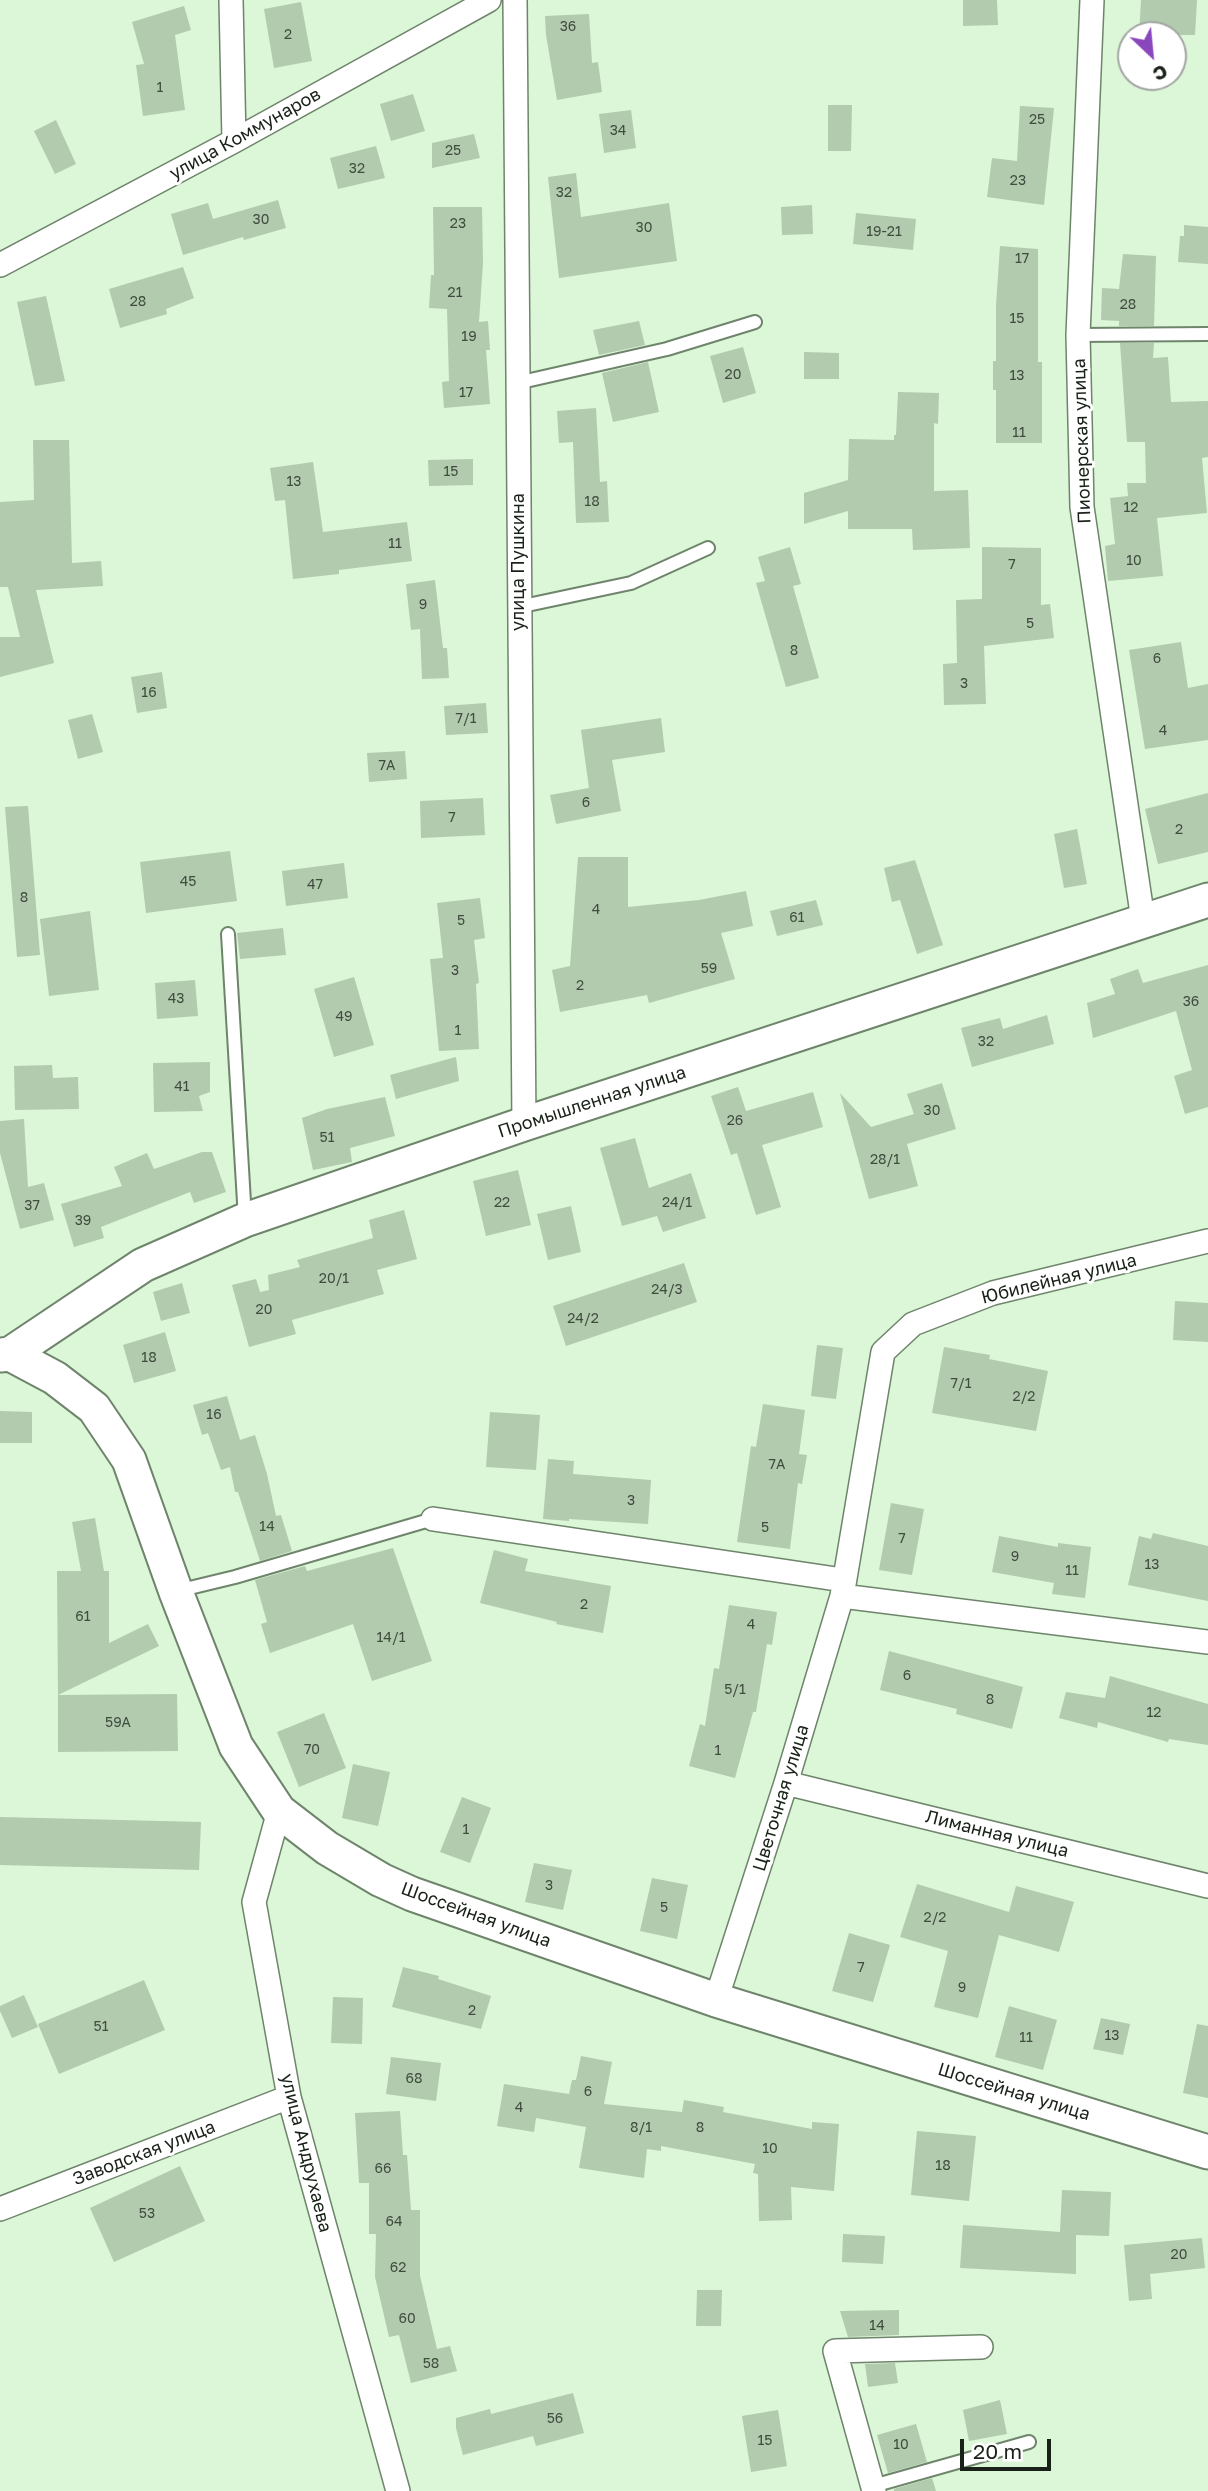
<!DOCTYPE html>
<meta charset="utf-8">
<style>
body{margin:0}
#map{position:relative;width:1208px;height:2491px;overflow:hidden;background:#dcf6d8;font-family:"Golos Text",sans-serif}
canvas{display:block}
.north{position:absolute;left:1117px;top:21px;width:70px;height:70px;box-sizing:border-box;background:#fff;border:2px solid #a3a7a3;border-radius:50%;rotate:154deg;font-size:19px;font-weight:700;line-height:28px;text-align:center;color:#192218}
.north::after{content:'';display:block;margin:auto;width:24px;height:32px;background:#8a47bc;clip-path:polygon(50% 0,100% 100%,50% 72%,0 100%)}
.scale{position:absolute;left:960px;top:2439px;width:91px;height:32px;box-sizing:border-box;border:4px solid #192218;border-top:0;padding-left:9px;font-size:21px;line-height:24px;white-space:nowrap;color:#192218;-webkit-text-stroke:5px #fff;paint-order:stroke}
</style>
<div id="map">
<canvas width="1208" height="2491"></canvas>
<div class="north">С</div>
<div class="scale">20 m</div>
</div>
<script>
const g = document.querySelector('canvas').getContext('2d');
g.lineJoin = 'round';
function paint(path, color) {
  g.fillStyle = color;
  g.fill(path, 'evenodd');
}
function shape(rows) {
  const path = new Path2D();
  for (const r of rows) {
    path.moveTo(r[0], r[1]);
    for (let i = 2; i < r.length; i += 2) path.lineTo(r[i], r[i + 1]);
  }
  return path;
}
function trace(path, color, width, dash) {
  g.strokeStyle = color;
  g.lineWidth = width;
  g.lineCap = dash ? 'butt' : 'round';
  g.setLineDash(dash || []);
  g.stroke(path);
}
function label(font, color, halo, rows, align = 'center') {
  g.font = font + ' "Golos Text",sans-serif';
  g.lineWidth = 6;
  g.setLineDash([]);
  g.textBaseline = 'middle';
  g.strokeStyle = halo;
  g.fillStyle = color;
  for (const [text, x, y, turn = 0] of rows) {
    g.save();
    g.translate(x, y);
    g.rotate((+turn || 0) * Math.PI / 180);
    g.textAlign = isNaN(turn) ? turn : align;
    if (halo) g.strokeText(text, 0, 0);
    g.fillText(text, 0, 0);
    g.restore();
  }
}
const building = shape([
 [963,0,997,0,998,25,963,26],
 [1141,0,1197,0,1195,35,1139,35],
 [301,2,312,61,274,68,264,9],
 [184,6,191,30,175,35,185,110,143,116,136,65,144,64,132,22],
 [589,14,592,63,598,62,602,92,557,100,546,35,545,16],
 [413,94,425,131,391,141,380,104],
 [828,105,852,105,851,151,828,151],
 [1020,106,1054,108,1044,205,987,197,992,158,1017,161],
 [631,110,636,148,604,153,599,114],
 [56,120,76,164,55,174,34,131],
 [474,134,480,158,432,168,432,143],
 [376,146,385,178,338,189,330,158],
 [576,173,581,217,669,203,677,261,559,278,548,177],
 [278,200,286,228,244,240,243,237,183,255,171,214,208,203,213,219],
 [812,205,813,234,782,235,781,207],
 [433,207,482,207,483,263,479,322,488,321,490,350,486,350,490,404,444,408,442,382,449,381,447,309,429,308,431,275,434,275],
 [856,213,916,219,913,250,853,244],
 [1184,225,1208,227,1208,264,1178,262,1180,236,1184,236],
 [1000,246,1038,249,1038,362,1042,362,1042,443,996,443,996,390,993,390,993,361,996,361,996,305],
 [1123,254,1156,256,1154,326,1119,326,1119,321,1101,320,1102,288,1119,289],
 [183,267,194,298,166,309,167,314,120,328,109,289],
 [46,296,65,381,35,386,17,302],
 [639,321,645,345,599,355,593,330],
 [1120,343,1154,343,1153,358,1168,357,1171,402,1208,401,1208,457,1202,458,1207,513,1157,518,1163,576,1108,581,1105,546,1115,544,1110,498,1128,496,1127,483,1146,483,1145,442,1127,442],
 [743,347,756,393,723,403,710,356],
 [804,352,839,353,839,379,804,379],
 [648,362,659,412,613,422,602,373],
 [898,392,939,393,938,424,934,423,934,491,968,490,970,548,913,550,912,529,848,529,848,511,804,524,804,493,848,480,849,439,894,440,894,435,896,435],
 [596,408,600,482,607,481,609,522,576,523,573,442,559,443,557,411],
 [33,440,69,440,72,563,101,561,103,586,36,590,54,663,0,677,0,637,20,637,8,587,0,587,0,502,34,500],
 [473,459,473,485,429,486,428,460],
 [313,462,323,532,407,522,412,561,339,570,339,574,293,579,285,500,275,501,270,468],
 [790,547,801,584,793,586,819,678,786,687,756,583,765,581,758,557],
 [982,547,1041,548,1041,605,1050,604,1054,638,984,646,986,704,944,705,943,664,957,663,956,600,982,599],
 [435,580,443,648,447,648,449,678,422,679,420,629,411,630,406,584],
 [1181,642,1188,688,1208,684,1208,740,1145,749,1129,650],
 [162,672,167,708,137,713,131,677],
 [486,703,488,733,446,735,444,706],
 [92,714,103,752,78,759,68,720],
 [661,718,665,752,612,760,621,811,556,824,550,795,589,788,581,730],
 [405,751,407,779,369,782,367,753],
 [1208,793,1208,852,1158,864,1145,809],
 [483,798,485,835,421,838,420,801],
 [28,806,40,955,17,957,5,807],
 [1077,829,1087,884,1064,888,1054,834],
 [230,851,237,901,146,913,140,862],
 [578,857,628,857,628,907,699,900,746,891,753,926,721,933,735,979,649,1003,647,995,560,1012,552,970,570,966],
 [915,860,943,945,917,954,900,900,892,902,884,868],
 [344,863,348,898,286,906,282,871],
 [480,898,485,938,474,940,479,983,476,984,479,1049,439,1051,430,959,443,958,437,903],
 [816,900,823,925,777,936,770,911],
 [90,911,99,990,49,996,40,919],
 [283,928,286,955,240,959,237,933],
 [1208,965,1208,1107,1185,1114,1174,1076,1192,1070,1176,1011,1093,1038,1087,1003,1115,994,1110,979,1138,969,1143,983],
 [354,977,374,1045,334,1057,314,989],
 [195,980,198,1016,157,1019,155,983],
 [1047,1015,1054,1044,972,1067,961,1028,1000,1018,1003,1029],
 [456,1057,459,1081,396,1099,390,1075],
 [210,1062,210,1092,199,1096,203,1111,154,1112,153,1063],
 [52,1065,53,1078,78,1077,79,1109,15,1110,14,1066],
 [942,1083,956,1129,907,1144,918,1186,869,1199,840,1093,871,1127,914,1114,907,1094],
 [738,1087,746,1111,813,1092,823,1127,762,1145,781,1207,756,1215,737,1153,731,1155,711,1096],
 [385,1097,395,1136,350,1148,352,1162,313,1170,302,1118,327,1109],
 [24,1119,28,1187,44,1183,54,1220,20,1229,0,1153,0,1121],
 [635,1138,649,1188,691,1173,706,1218,663,1232,657,1216,622,1226,600,1148],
 [202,1152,212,1152,226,1192,194,1203,190,1192,101,1227,104,1238,74,1247,61,1204,122,1186,114,1167,147,1153,154,1169],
 [518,1170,531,1225,486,1236,473,1181],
 [571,1206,581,1252,548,1260,537,1214],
 [404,1210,417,1259,377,1270,384,1294,292,1320,296,1334,249,1347,232,1285,256,1279,260,1292,269,1290,268,1275,300,1267,297,1260,373,1238,369,1220],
 [684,1263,697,1302,566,1346,553,1306],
 [182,1283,190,1313,161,1321,153,1292],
 [1175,1301,1208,1303,1208,1342,1173,1340],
 [165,1332,176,1371,134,1383,123,1345],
 [817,1345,843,1348,836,1399,811,1396],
 [944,1347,990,1355,989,1359,1048,1371,1036,1431,932,1413],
 [227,1396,240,1440,255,1435,267,1474,276,1516,281,1515,292,1551,260,1561,238,1492,235,1492,230,1467,221,1470,208,1433,202,1435,193,1405],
 [763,1404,805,1410,799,1454,807,1455,802,1484,798,1483,790,1549,737,1542,751,1446,756,1447],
 [0,1411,32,1412,32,1443,0,1443],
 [490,1412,540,1415,536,1470,486,1467],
 [548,1459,574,1461,573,1474,651,1480,648,1524,569,1519,569,1521,543,1519],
 [891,1503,924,1509,912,1575,879,1570],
 [95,1518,104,1571,109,1571,109,1643,148,1624,159,1646,58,1695,57,1571,81,1571,72,1522],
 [1153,1533,1208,1546,1208,1601,1128,1585,1139,1536,1151,1539],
 [999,1536,1058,1547,1058,1543,1091,1547,1085,1598,1052,1594,1054,1583,992,1572],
 [393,1548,432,1661,372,1681,353,1624,270,1653,261,1624,267,1622,255,1580,305,1566,307,1571],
 [494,1550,528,1559,525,1571,611,1586,603,1633,556,1624,557,1622,480,1603],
 [729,1605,777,1612,772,1645,767,1644,756,1712,753,1712,735,1778,689,1766,700,1724,705,1726,714,1668,719,1669],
 [889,1651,1023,1687,1012,1729,956,1714,957,1709,880,1690],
 [1110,1676,1208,1704,1208,1745,1169,1739,1168,1742,1098,1722,1097,1728,1059,1718,1066,1692,1105,1698],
 [177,1694,178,1751,58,1752,58,1695],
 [324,1713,346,1768,299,1787,277,1732],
 [353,1764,390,1772,378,1826,342,1818],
 [462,1797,491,1808,470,1863,440,1852],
 [0,1817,201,1822,199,1870,0,1865],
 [534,1863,572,1870,563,1910,525,1902],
 [652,1878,688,1885,677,1939,640,1931],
 [917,1884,1009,1912,1016,1886,1074,1902,1059,1952,999,1935,978,2018,934,2007,948,1951,900,1937],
 [849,1933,890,1945,873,2002,832,1991],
 [403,1967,439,1976,438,1979,491,1996,481,2029,392,2007],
 [144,1980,165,2030,59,2074,38,2024],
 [24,1995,38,2027,12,2038,0,2011,0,2006],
 [333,1997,363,1998,362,2044,331,2043],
 [1009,2006,1057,2020,1043,2070,995,2057],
 [1101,2018,1130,2024,1123,2055,1093,2049],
 [1197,2024,1208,2026,1208,2098,1183,2093],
 [581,2056,612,2062,604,2104,682,2112,684,2100,724,2107,723,2112,812,2129,812,2122,839,2124,834,2191,791,2187,792,2220,759,2221,758,2174,753,2173,755,2164,661,2146,661,2151,647,2149,644,2178,579,2168,586,2127,536,2118,534,2132,497,2126,504,2084,569,2094,572,2080,576,2080],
 [391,2057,441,2063,436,2101,386,2094],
 [400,2111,403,2155,407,2155,411,2210,420,2210,420,2276,437,2349,450,2346,457,2371,411,2383,399,2335,389,2337,375,2277,376,2234,369,2234,369,2183,359,2183,355,2113],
 [917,2131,976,2136,969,2201,911,2195],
 [180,2166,205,2221,114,2262,90,2208],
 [1062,2190,1111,2192,1109,2236,1076,2235,1076,2274,960,2268,963,2225,1060,2232],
 [843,2234,885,2236,883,2264,842,2262],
 [1202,2238,1205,2268,1150,2274,1152,2299,1129,2301,1124,2245],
 [697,2290,722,2290,721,2326,696,2326],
 [899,2310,899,2335,848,2337,840,2311],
 [895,2363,898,2383,868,2387,865,2364],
 [573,2393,584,2433,536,2446,533,2436,463,2455,456,2428,456,2418,490,2409,491,2414],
 [1000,2400,1007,2434,969,2441,963,2410],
 [778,2410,787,2466,751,2472,742,2416],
 [916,2424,927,2462,888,2473,877,2435],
 [932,2478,936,2491,894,2491,894,2489]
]);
const lane = shape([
 [1078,335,1208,334],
 [517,383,667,349,755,322],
 [518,607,631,583,708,548],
 [228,934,245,1219],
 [177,1591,235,1577,433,1519],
 [873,2486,1029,2442]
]);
const street = shape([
 [231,0,234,141],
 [515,0,524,1124],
 [1092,0,1078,335,1082,507,1143,920],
 [0,265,234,141,489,0],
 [433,1519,843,1580],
 [842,1596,1208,1642],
 [786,1783,1208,1886],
 [279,1811,254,1902,289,2097,398,2491],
 [716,2000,786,1783,842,1596,883,1352,913,1324,993,1293,1208,1241],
 [0,2209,289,2097],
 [874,2491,835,2351,981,2347]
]);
const secondary = shape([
 [10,1354,55,1378,94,1408,129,1460,176,1592,236,1746,279,1811,327,1848,381,1880,412,1894,716,2000,1208,2152],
 [0,1355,10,1354,143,1265,245,1220,524,1124,1208,900]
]);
const numberNames = [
 ["36",568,27],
 ["2",288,35],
 ["1",160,88],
 ["25",1037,120],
 ["34",618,131],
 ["25",453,151],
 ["32",357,169],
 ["23",1018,181],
 ["32",564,193],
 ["30",261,220],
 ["23",458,224],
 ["30",644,228],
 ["19-21",884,232],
 ["17",1022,259],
 ["21",455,293],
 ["28",138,302],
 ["28",1128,305],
 ["15",1017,319],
 ["19",469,337],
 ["20",733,375],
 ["13",1017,376],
 ["17",466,393],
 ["11",1019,433],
 ["15",451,472],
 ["13",294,482],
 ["18",592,502],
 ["12",1131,508],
 ["11",395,544],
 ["10",1134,561],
 ["7",1012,565],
 ["9",423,605],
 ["5",1030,624],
 ["8",794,651],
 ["6",1157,659],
 ["3",964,684],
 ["16",149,693],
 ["7/1",466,719],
 ["4",1163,731],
 ["7А",387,766],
 ["6",586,803],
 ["7",452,818],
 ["2",1179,830],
 ["45",188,882],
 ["47",315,885],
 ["8",24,898],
 ["4",596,910],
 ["61",797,918],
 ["5",461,921],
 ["59",709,969],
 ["3",455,971],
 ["2",580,986],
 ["43",176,999],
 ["36",1191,1002],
 ["49",344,1017],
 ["1",458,1031],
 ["32",986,1042],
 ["41",182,1087],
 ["30",932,1111],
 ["26",735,1121],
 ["51",327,1138],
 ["28/1",885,1160],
 ["22",502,1203],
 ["24/1",677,1203],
 ["37",32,1206],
 ["39",83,1221],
 ["20/1",334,1279],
 ["24/3",667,1290],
 ["20",264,1310],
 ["24/2",583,1319],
 ["18",149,1358],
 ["7/1",961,1384],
 ["2/2",1024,1397],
 ["16",214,1415],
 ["7А",777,1465],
 ["3",631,1501],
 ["14",267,1527],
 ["5",765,1528],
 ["7",902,1539],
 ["9",1015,1557],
 ["13",1152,1565],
 ["11",1072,1571],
 ["2",584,1605],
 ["61",83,1617],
 ["4",751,1625],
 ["14/1",391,1638],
 ["6",907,1676],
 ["5/1",735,1690],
 ["8",990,1700],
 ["12",1154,1713],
 ["59А",118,1723],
 ["70",312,1750],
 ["1",718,1751],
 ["1",466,1830],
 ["3",549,1886],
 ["5",664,1908],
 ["2/2",935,1918],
 ["7",861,1968],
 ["9",962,1988],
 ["2",472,2011],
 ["51",101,2027],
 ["13",1112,2036],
 ["11",1026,2038],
 ["68",414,2079],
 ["6",588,2092],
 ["4",519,2108],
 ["8/1",641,2128],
 ["8",700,2128],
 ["10",770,2149],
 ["18",943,2166],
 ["66",383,2169],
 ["53",147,2214],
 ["64",394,2222],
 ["20",1179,2255],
 ["62",398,2268],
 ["60",407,2319],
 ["14",877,2326],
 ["58",431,2364],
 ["56",555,2419],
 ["15",765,2441],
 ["10",901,2445]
];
const streetNames = [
 ["улица Коммунаров",245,134,-29],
 ["Пионерская улица",1082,441,-92],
 ["улица Пушкина",518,562,-90],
 ["Промышленная улица",592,1102,-18],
 ["Юбилейная улица",1059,1279,-14],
 ["Цветочная улица",781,1798,-73],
 ["Лиманная улица",997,1834,14],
 ["Шоссейная улица",476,1915,20],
 ["Шоссейная улица",1014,2092,17],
 ["Заводская улица",144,2153,-21],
 ["улица Андрухаева",306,2153,76]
];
paint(building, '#b2caae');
trace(lane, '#6e856b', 16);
trace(street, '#6e856b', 26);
trace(secondary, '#6e856b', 37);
trace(lane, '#fff', 12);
trace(street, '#fff', 23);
trace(secondary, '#fff', 33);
label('14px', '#3f4c3e', null, numberNames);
label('18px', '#192218', '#fff', streetNames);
</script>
